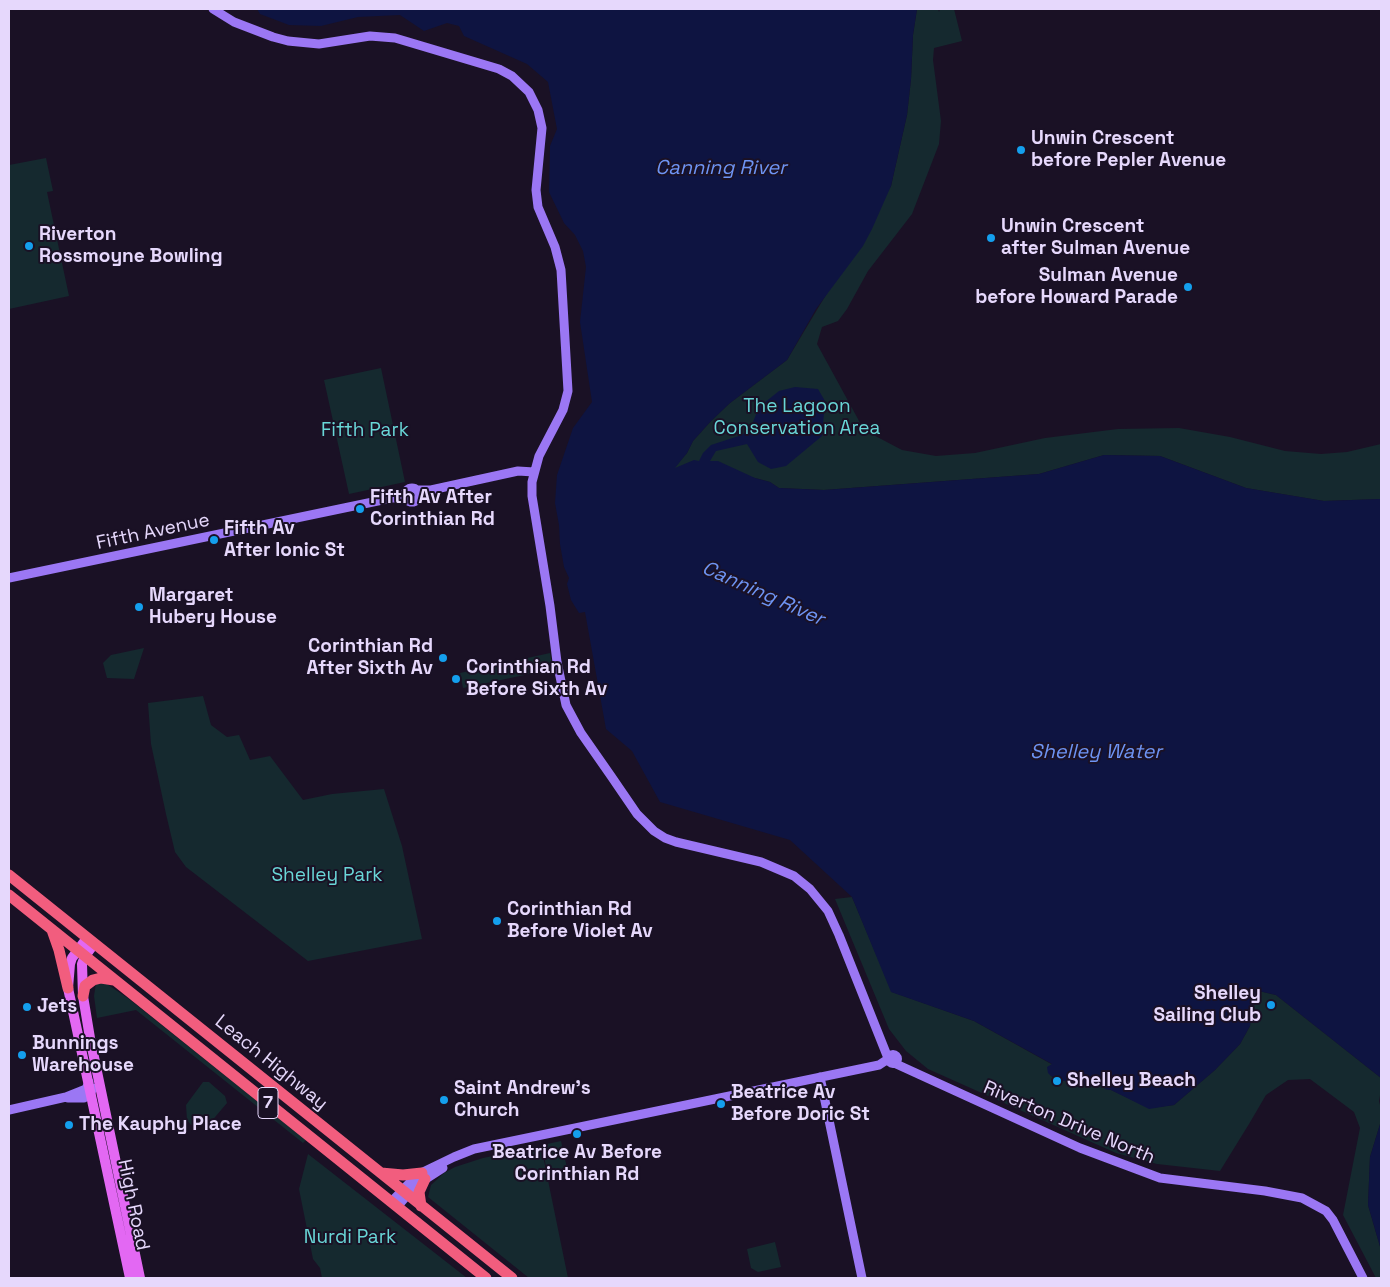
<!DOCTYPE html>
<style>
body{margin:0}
#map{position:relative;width:1390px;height:1287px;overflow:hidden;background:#1a1125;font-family:"Space Grotesk",sans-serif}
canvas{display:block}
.frame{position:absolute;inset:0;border:10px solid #e6d8fc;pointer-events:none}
</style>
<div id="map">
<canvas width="1390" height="1287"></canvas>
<div class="frame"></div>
</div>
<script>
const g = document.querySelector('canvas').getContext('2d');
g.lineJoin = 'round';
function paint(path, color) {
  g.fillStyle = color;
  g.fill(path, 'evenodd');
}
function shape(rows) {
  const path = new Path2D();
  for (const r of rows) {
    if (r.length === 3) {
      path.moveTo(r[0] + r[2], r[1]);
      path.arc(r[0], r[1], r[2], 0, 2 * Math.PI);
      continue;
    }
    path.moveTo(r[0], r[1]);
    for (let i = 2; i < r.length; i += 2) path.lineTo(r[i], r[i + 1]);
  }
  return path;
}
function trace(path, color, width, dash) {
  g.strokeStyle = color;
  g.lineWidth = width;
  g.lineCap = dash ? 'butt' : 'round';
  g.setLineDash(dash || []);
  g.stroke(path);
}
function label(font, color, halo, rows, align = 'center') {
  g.font = font + ' "Space Grotesk",sans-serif';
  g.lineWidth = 4;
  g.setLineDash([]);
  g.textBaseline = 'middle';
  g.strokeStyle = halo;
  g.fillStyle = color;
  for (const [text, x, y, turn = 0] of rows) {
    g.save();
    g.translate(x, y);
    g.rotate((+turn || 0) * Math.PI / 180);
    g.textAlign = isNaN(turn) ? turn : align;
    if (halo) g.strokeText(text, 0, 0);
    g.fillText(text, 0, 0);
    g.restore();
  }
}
const green = shape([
 [917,9,938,9,939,12,940,9,954,9,962,41,934,48,933,60,941,121,939,144,912,214,868,271,847,309,838,321,822,327,817,344,864,430,902,450,936,456,975,453,1045,438,1118,429,1179,428,1230,437,1285,451,1321,454,1347,452,1381,444,1381,499,1324,501,1246,488,1160,456,1104,455,1039,474,824,490,779,488,770,482,755,478,674,468,687,453,693,441,711,421,730,403,787,360,891,186,907,115,911,79,913,35],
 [46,158,53,191,47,192,69,296,9,309,9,165],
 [381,368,405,482,349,494,324,380],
 [144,648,134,679,107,678,103,663,111,655],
 [550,653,553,669,463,688,460,673],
 [203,696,211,725,227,737,239,735,250,760,270,756,303,800,332,794,384,789,402,846,422,939,308,961,186,867,175,852,166,814,151,744,148,703],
 [852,897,892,992,974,1021,1053,1065,1049,1067,1051,1076,1060,1080,1088,1085,1100,1084,1104,1086,1105,1089,1111,1090,1149,1108,1174,1105,1215,1070,1240,1044,1250,1026,1252,1002,1259,991,1276,995,1381,1078,1381,1090,1379,1101,1381,1109,1381,1121,1370,1157,1368,1205,1381,1250,1381,1278,1376,1278,1343,1215,1360,1128,1354,1112,1310,1079,1288,1080,1266,1095,1249,1124,1220,1171,1157,1164,1116,1153,928,1069,906,1051,889,1029,835,899],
 [104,982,129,999,306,1140,303,1143,136,1010,97,1018,94,996,96,983],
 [203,1082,209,1082,225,1096,227,1103,210,1123,191,1125,187,1120,186,1105],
 [561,1141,567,1168,547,1172,542,1145],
 [541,1146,568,1278,529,1278,428,1197,431,1185,444,1173,455,1167,483,1158],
 [308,1154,467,1278,322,1278,320,1268,313,1259,299,1189],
 [775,1242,781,1267,758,1272,751,1268,747,1249]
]);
const water = shape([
 [257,9,917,9,913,35,911,79,907,115,891,186,872,229,863,246,816,309,787,360,730,403,711,421,693,441,687,453,675,468,694,460,699,461,703,453,711,445,742,435,751,427,759,407,779,391,795,387,818,389,825,401,822,436,786,466,771,469,758,462,747,444,716,451,710,461,718,461,755,478,770,482,779,488,824,490,1039,474,1104,455,1160,456,1246,488,1324,501,1381,499,1381,1078,1276,995,1259,991,1252,1002,1250,1026,1240,1044,1215,1070,1174,1105,1149,1109,1111,1090,1105,1089,1104,1086,1100,1084,1088,1085,1060,1080,1051,1076,1048,1073,1047,1067,1052,1064,974,1021,891,992,852,897,790,840,660,802,632,751,606,729,585,612,579,613,571,600,567,584,569,578,564,567,560,544,559,525,555,503,557,475,573,428,592,402,580,322,586,267,583,251,575,235,564,223,549,192,550,146,557,129,548,82,527,64,464,36,459,26,447,23,424,31,400,15,358,17,321,26,289,25,260,14],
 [1381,1121,1381,1250,1368,1205,1370,1157]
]);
const secondary = shape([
 [213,9,234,22,273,37,288,41,319,44,370,36,395,38,499,69,512,76,529,92,538,110,542,128,536,190,538,207,555,247,561,270,568,391,563,410,539,456,532,482,532,496,550,606,557,662,566,705,581,733,611,776,637,814,654,831,665,838,676,842,761,862,794,876,810,889,828,911,839,935,888,1058],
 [412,495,7],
 [417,490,431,490,518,471,534,472],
 [9,578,392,498,407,498],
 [893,1059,4.5],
 [894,1063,1080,1148,1160,1178,1265,1191,1302,1198,1326,1211,1333,1220,1363,1278],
 [820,1077,862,1278],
 [68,1098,84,1098,91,1092,93,1088],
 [9,1110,66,1097,86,1089,89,1082],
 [391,1202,415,1177,423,1172,454,1157,474,1149,879,1065,888,1059],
 [397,1207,415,1186,443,1168]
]);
const primary = shape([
 [87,938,72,958,70,964,68,988,130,1278],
 [94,944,85,956,82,964,83,996,90,1038,140,1278]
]);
const highway = shape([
 [9,875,512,1278],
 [9,895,486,1278],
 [52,930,59,950,68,988],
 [83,996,85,986,93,980,101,978,114,980],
 [381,1173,403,1175,422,1173],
 [421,1206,419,1192,425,1179]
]);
const markers = [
 [1021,150,5,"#149fed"],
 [991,238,5,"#149fed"],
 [29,246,5,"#149fed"],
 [1188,287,5,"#149fed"],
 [360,509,5,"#149fed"],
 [214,540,5,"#149fed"],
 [139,607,5,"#149fed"],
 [443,658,5,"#149fed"],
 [456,679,5,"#149fed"],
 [497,921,5,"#149fed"],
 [1271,1005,5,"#149fed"],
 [27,1007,5,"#149fed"],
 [22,1055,5,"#149fed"],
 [1057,1081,5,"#149fed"],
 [444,1100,5,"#149fed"],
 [721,1104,5,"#149fed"],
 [69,1125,5,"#149fed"],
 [577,1134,5,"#149fed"]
];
const shields = [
 [268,1103,20]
];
const shieldNames = [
 ["7",268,1103]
];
const poiNames = [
 ["Unwin Crescent",1031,139],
 ["before Pepler Avenue",1031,161],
 ["Unwin Crescent",1001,227],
 ["after Sulman Avenue",1001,249],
 ["Riverton",39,235],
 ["Rossmoyne Bowling",39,257],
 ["Sulman Avenue",1178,276,"right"],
 ["before Howard Parade",1178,298,"right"],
 ["Fifth Av After",370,498],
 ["Corinthian Rd",370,520],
 ["Fifth Av",224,529],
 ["After Ionic St",224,551],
 ["Margaret",149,596],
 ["Hubery House",149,618],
 ["Corinthian Rd",433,647,"right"],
 ["After Sixth Av",433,669,"right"],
 ["Corinthian Rd",466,668],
 ["Before Sixth Av",466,690],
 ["Corinthian Rd",507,910],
 ["Before Violet Av",507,932],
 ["Shelley",1261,994,"right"],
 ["Sailing Club",1261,1016,"right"],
 ["Jets",37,1007],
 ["Bunnings",32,1044],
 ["Warehouse",32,1066],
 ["Shelley Beach",1067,1081],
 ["Saint Andrew's",454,1089],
 ["Church",454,1111],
 ["Beatrice Av",731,1093],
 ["Before Doric St",731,1115],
 ["The Kauphy Place",79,1125],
 ["Beatrice Av Before",577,1153,"center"],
 ["Corinthian Rd",577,1175,"center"]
];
const parkNames = [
 ["The Lagoon",797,407],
 ["Conservation Area",797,429],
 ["Fifth Park",365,431],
 ["Shelley Park",327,876],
 ["Nurdi Park",350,1238]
];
const streetNames = [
 ["Fifth Avenue",153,532,-12],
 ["Leach Highway",271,1063,39],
 ["Riverton Drive North",1069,1123,23],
 ["High Road",133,1205,78]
];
const waterNames = [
 ["Canning River",721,169],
 ["Canning River",763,594,24],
 ["Shelley Water",1096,753]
];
paint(green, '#15292f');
paint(water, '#0e1441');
trace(secondary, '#9b77f4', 9);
trace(primary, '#e368f3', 10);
trace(highway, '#f25d7e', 11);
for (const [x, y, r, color] of markers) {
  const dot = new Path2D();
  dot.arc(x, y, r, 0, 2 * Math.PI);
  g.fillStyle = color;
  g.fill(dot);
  trace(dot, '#1a1125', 2);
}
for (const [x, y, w] of shields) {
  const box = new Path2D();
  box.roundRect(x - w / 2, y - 15.5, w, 31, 4);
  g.fillStyle = '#1a1125';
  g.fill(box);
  trace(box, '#e6d8fc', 1);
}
label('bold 18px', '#e6d8fc', null, shieldNames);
label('bold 19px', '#e6d8fc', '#1a1125', poiNames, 'left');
label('19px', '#69d6d7', '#1a1125', parkNames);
label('19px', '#e6d8fc', '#1a1125', streetNames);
label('italic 20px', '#6e94f4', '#1a1125', waterNames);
</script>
